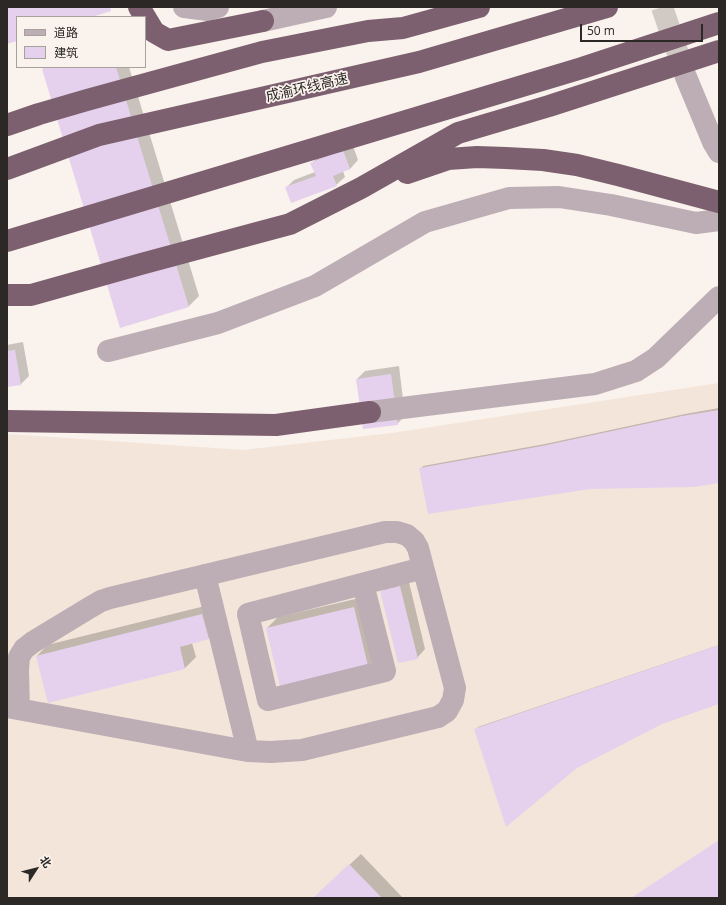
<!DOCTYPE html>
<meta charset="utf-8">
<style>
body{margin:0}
#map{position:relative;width:726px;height:905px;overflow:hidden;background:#faf2ec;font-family:"Open Sans","Noto Sans SC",sans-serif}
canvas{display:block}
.frame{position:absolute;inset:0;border:8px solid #2b2825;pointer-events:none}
.legend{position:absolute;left:16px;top:16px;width:130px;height:52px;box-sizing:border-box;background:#faf2ec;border:1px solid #a7a19c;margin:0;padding:5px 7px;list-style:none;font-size:12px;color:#2b2825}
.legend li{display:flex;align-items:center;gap:8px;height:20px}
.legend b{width:20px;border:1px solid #a7a19c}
.north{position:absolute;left:16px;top:849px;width:40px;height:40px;-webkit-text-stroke:3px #faf2ec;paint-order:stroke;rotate:54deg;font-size:11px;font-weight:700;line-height:16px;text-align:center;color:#2b2825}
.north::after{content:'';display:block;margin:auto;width:14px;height:18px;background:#2b2825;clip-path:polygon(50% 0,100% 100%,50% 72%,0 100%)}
.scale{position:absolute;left:580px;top:24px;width:123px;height:18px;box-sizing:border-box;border:2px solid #2b2825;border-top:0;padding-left:5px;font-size:12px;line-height:14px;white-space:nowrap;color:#2b2825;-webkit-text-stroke:3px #faf2ec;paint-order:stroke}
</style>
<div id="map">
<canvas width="726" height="905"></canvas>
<div class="frame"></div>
<ul class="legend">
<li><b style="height:5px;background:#bdaeb6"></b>道路</li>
<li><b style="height:11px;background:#e5d1ed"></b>建筑</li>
</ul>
<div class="north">北</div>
<div class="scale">50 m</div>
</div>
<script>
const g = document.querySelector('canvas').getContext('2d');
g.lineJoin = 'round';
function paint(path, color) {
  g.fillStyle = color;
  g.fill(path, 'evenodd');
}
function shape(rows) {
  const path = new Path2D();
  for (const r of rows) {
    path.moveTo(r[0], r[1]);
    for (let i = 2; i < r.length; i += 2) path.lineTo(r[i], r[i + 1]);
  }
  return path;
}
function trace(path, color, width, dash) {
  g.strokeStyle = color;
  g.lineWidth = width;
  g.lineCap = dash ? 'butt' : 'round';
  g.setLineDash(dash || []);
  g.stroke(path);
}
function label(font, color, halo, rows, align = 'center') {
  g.font = font + ' "Open Sans","Noto Sans SC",sans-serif';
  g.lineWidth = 3.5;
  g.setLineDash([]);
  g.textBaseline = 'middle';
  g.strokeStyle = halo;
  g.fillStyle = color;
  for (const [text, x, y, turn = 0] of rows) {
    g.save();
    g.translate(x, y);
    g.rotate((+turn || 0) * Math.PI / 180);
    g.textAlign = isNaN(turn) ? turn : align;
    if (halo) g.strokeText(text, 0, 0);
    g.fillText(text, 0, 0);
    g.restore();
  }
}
const built = shape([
 [719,383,719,898,7,898,7,434,243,450,392,433]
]);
const shadow = shape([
 [45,67,129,67,199,296,188,307,43,70],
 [352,143,358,160,350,169,343,171,345,177,336,185,286,188,294,180,315,172,312,163,320,155],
 [23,342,29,376,21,384,7,386,7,345],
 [399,366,405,416,397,424,357,379,365,371],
 [719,408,719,482,420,469,423,466,545,444,685,414],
 [408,578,425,649,417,658,382,591,390,583],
 [364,597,378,655,368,666,267,628,278,617],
 [213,604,219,628,208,638,192,643,196,657,185,668,37,656,47,645],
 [719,645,719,703,476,730,478,727],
 [361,854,403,898,314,898]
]);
const building = shape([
 [7,7,110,7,111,11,92,17,17,17,17,41,7,44],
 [49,67,116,67,189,307,120,328,42,69],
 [343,150,350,169,333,176,337,186,291,203,285,187,316,176,310,163],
 [15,350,21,385,7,387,7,351],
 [391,374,398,425,363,429,356,379],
 [719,410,719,483,694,487,590,489,428,514,419,468,542,446,682,416],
 [400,586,418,659,398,663,380,591],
 [354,607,368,666,280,687,266,628],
 [202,614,209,639,180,647,185,669,48,703,36,656],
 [719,645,719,704,662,724,577,768,506,827,474,729],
 [719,840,719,898,631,898],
 [349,864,382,898,313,898]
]);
const minorTunnel = shape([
 [662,7,686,77]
]);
const minor = shape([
 [184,7,208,10,218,7],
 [263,21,326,7],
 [686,77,713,142,719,152],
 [108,351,218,323,315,286,425,222,509,198,559,197,611,205,696,223,719,220],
 [370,412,595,384,636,371,656,358,719,297],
 [205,575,248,751],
 [363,584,385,671,268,700,248,614,423,568],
 [7,707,236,749,248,751,271,752,302,750,438,717,447,711,453,700,455,688,418,548,414,541,407,535,397,532,385,532,110,598,101,601,89,608,33,642,24,649,19,657,18,670,19,709]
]);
const highway = shape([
 [139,7,154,32,168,40,263,21],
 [7,125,39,114,87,100,262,52,368,31,403,28,479,7],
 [7,169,99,135,419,62,607,7],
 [407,173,448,159,477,157,506,158,543,160,577,165,618,175,719,202],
 [7,241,582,68,719,23],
 [7,295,31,295,141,264,290,224,361,188,458,133,549,106,719,51],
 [7,421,276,425,370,412]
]);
const streetNames = [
 ["成渝环线高速",307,88,-13]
];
paint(built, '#f3e5d9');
paint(shadow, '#0003');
paint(building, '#e5d1ed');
trace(minorTunnel, '#d1cac4', 22, [22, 11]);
trace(minor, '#bdaeb6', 22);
trace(highway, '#7d606f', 22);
label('14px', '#2b2825', '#faf2ec', streetNames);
</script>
